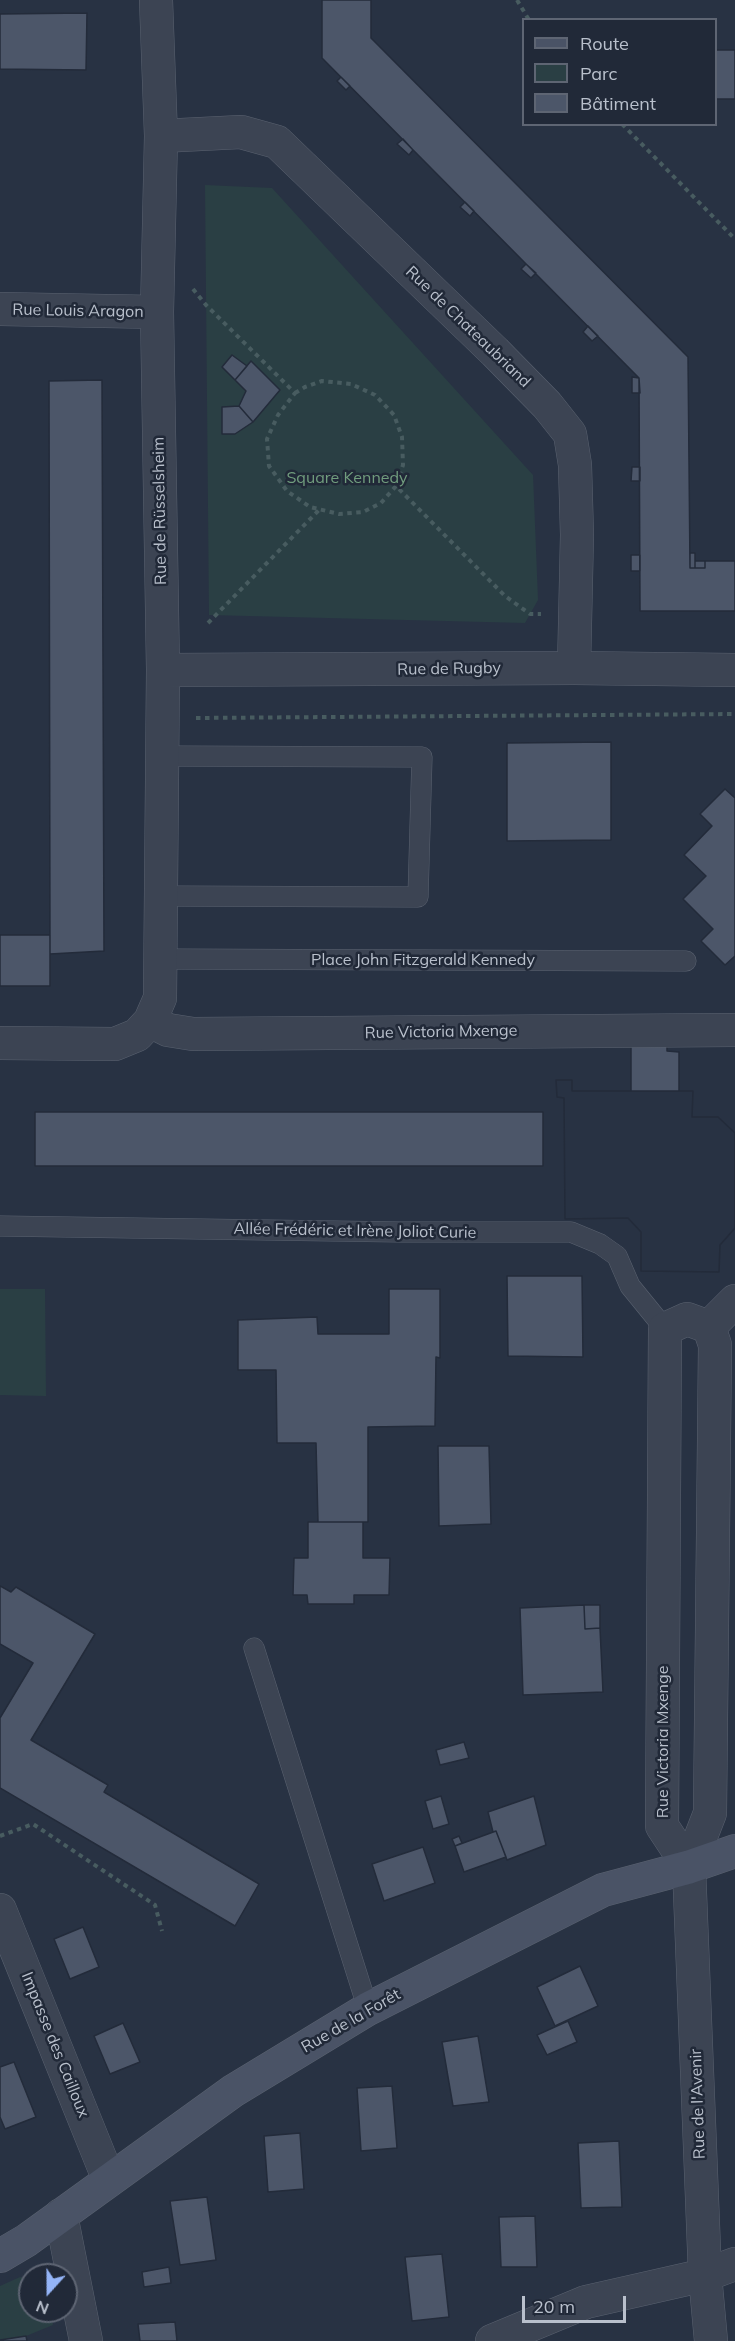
<!DOCTYPE html>
<meta charset="utf-8">
<style>
body{margin:0}
#map{position:relative;width:735px;height:2341px;overflow:hidden;background:#283243;font-family:Mulish,sans-serif}
canvas{display:block}
.legend{position:absolute;left:522px;top:18px;width:195px;height:108px;box-sizing:border-box;background:#212938;border:2px solid #5e6573;margin:0;padding:8px 10px;list-style:none;font-size:18px;color:#b9c0cc}
.legend li{display:flex;align-items:center;gap:12px;height:30px}
.legend b{width:30px;border:2px solid #5e6573}
.north{position:absolute;left:18px;top:2263px;width:60px;height:60px;box-sizing:border-box;background:#212938;border:2px solid #5e6573;border-radius:50%;rotate:201deg;font-size:16px;font-weight:700;line-height:24px;text-align:center;color:#b9c0cc}
.north::after{content:'';display:block;margin:auto;width:21px;height:27px;background:#94b4f7;clip-path:polygon(50% 0,100% 100%,50% 72%,0 100%)}
.scale{position:absolute;left:522px;top:2296px;width:104px;height:27px;box-sizing:border-box;border:3px solid #b9c0cc;border-top:0;padding-left:8px;font-size:18px;line-height:21px;white-space:nowrap;color:#b9c0cc;-webkit-text-stroke:4px #212938;paint-order:stroke}
</style>
<div id="map">
<canvas width="735" height="2341"></canvas>
<ul class="legend">
<li><b style="height:8px;background:#4a5366"></b>Route</li>
<li><b style="height:16px;background:#2a3f44"></b>Parc</li>
<li><b style="height:16px;background:#4c5669"></b>Bâtiment</li>
</ul>
<div class="north">N</div>
<div class="scale">20 m</div>
</div>
<script>
const g = document.querySelector('canvas').getContext('2d');
g.lineJoin = 'round';
function paint(path, color) {
  g.fillStyle = color;
  g.fill(path, 'evenodd');
}
function shape(rows) {
  const path = new Path2D();
  for (const r of rows) {
    path.moveTo(r[0], r[1]);
    for (let i = 2; i < r.length; i += 2) path.lineTo(r[i], r[i + 1]);
  }
  return path;
}
function trace(path, color, width, dash) {
  g.strokeStyle = color;
  g.lineWidth = width;
  g.lineCap = dash ? 'butt' : 'round';
  g.setLineDash(dash || []);
  g.stroke(path);
}
function label(font, color, halo, rows, align = 'center') {
  g.font = font + ' Mulish,sans-serif';
  g.lineWidth = 5;
  g.setLineDash([]);
  g.textBaseline = 'middle';
  g.strokeStyle = halo;
  g.fillStyle = color;
  for (const [text, x, y, turn = 0] of rows) {
    g.save();
    g.translate(x, y);
    g.rotate((+turn || 0) * Math.PI / 180);
    g.textAlign = isNaN(turn) ? turn : align;
    if (halo) g.strokeText(text, 0, 0);
    g.fillText(text, 0, 0);
    g.restore();
  }
}
const green = shape([
 [205,185,272,188,533,475,538,600,525,623,209,615],
 [0,1289,45,1289,46,1396,0,1395],
 [20,2277,30,2279,30,2311,51,2311,53,2325,26,2336,0,2340,0,2286]
]);
const building = shape([
 [322,0,371,0,371,38,688,357,690,568,705,568,705,561,735,561,735,611,640,611,639,378,322,58,322,0],
 [87,13,86,70,0,69,0,14,87,13],
 [716,50,735,50,735,99,716,99,716,50],
 [341,77,350,86,346,90,337,81,341,77],
 [403,139,413,150,409,155,397,144,403,139],
 [465,202,474,211,470,216,460,207,465,202],
 [526,264,536,273,531,278,521,269,526,264],
 [588,326,598,336,592,341,583,332,588,326],
 [232,355,247,366,235,380,222,367,232,355],
 [251,361,280,390,253,422,239,406,246,391,235,380,251,361],
 [632,377,639,378,640,393,632,393,632,377],
 [102,380,104,951,50,954,49,381,102,380],
 [239,406,253,422,235,434,222,434,222,407,239,406],
 [632,467,640,467,640,481,631,481,632,467],
 [690,553,695,553,695,568,690,568,690,553],
 [631,555,640,555,640,571,631,571,631,555],
 [695,561,705,561,705,568,695,568,695,561],
 [611,742,611,840,507,841,507,743,611,742],
 [725,789,735,798,735,956,725,965,701,941,713,929,683,899,706,876,684,855,712,826,700,814,725,789],
 [0,935,50,935,50,986,0,986,0,935],
 [631,1040,667,1040,667,1051,679,1052,679,1091,693,1091,692,1117,718,1117,735,1133,735,1228,720,1245,719,1272,641,1271,641,1232,628,1218,565,1219,564,1098,557,1097,556,1080,572,1080,572,1091,631,1091,631,1040],
 [556,1080,572,1080,572,1091,693,1091,692,1117,718,1117,735,1133,735,1228,720,1245,719,1272,641,1271,641,1232,628,1218,565,1219,564,1098,557,1097,556,1080],
 [35,1112,543,1112,543,1166,35,1166,35,1112],
 [507,1276,582,1276,583,1357,508,1356,507,1276],
 [389,1289,440,1289,440,1358,436,1357,435,1426,368,1427,368,1522,318,1522,316,1443,277,1443,276,1370,238,1370,238,1320,317,1317,318,1334,389,1334,389,1289],
 [438,1446,489,1446,491,1524,439,1526,438,1446],
 [308,1522,363,1522,363,1558,390,1558,389,1595,354,1595,354,1604,308,1604,307,1595,293,1595,294,1558,308,1558,308,1522],
 [0,1586,11,1592,16,1587,95,1634,31,1740,108,1785,104,1792,259,1884,235,1926,0,1788,0,1718,33,1663,0,1644,0,1586],
 [584,1605,600,1605,600,1628,585,1629,584,1605],
 [584,1605,585,1629,600,1628,603,1692,523,1695,520,1608,584,1605],
 [464,1742,469,1758,440,1765,436,1750,464,1742],
 [441,1796,449,1824,433,1829,425,1801,441,1796],
 [534,1796,546,1845,507,1860,496,1831,493,1832,488,1812,534,1796],
 [496,1831,506,1857,464,1872,455,1846,496,1831],
 [459,1836,462,1843,455,1846,452,1839,459,1836],
 [423,1847,435,1883,384,1901,372,1864,423,1847],
 [83,1927,99,1967,70,1979,54,1939,83,1927],
 [580,1966,598,2006,555,2026,537,1987,580,1966],
 [568,2021,577,2042,547,2055,537,2035,568,2021],
 [123,2023,140,2062,110,2074,94,2036,123,2023],
 [478,2036,489,2102,453,2106,442,2042,478,2036],
 [14,2062,36,2117,5,2129,0,2117,0,2067,14,2062],
 [392,2086,397,2148,361,2151,357,2088,392,2086],
 [300,2133,304,2189,268,2192,264,2136,300,2133],
 [619,2141,622,2207,581,2208,578,2143,619,2141],
 [207,2197,216,2260,180,2265,170,2201,207,2197],
 [535,2216,537,2267,501,2267,499,2217,535,2216],
 [442,2254,449,2317,412,2321,405,2257,442,2254],
 [169,2267,171,2283,144,2287,142,2272,169,2267],
 [175,2322,177,2341,140,2341,138,2324,175,2322],
 [26,2336,27,2341,0,2341,0,2340,26,2336]
]);
const path = shape([
 [517,0,529,20],
 [622,124,735,239],
 [193,289,206,305,295,393,278,415,267,439,269,466,287,491,310,507,339,514,363,512,381,503,396,486,505,596,530,614,541,614],
 [295,393,305,387,322,381,351,384,375,395,394,415,402,437,403,465,396,486],
 [208,623,319,510],
 [196,718,735,714],
 [0,1836,33,1824,155,1905,162,1931]
]);
const lane = shape([
 [161,896,418,897,422,757,163,756],
 [161,959,686,961],
 [0,1226,400,1232,571,1232,600,1244,617,1256,630,1286,665,1329],
 [254,1648,368,2009]
]);
const street = shape([
 [161,136,241,132,277,142,495,352,547,405,570,434,575,465,577,535,574,668],
 [0,309,157,312],
 [163,670,574,668,735,670],
 [150,1021,168,1030,193,1034,735,1030],
 [0,1043,115,1044,137,1035,150,1021,160,998,163,670,157,312,161,136,156,0],
 [709,1327,715,1345,710,1813,689,1867,705,2275,711,2341],
 [709,1327,735,1301],
 [689,1867,662,1826,665,1329,687,1319,709,1327],
 [0,1910,109,2180],
 [61,2215,86,2341],
 [492,2341,586,2302,705,2275,735,2264]
]);
const secondary = shape([
 [0,2256,27,2240,233,2091,368,2009,603,1890,689,1867,735,1851]
]);
const streetNames = [
 ["Rue Louis Aragon",78,311,1],
 ["Rue de Chateaubriand",468,327,44],
 ["Rue de Rüsselsheim",160,511,-91],
 ["Rue de Rugby",449,669,-1],
 ["Place John Fitzgerald Kennedy",423,960],
 ["Rue Victoria Mxenge",441,1032,-1],
 ["Allée Frédéric et Irène Joliot Curie",355,1231,1],
 ["Rue Victoria Mxenge",663,1742,-90],
 ["Rue de la Forêt",351,2021,-30],
 ["Impasse des Cailloux",55,2045,68],
 ["Rue de l'Avenir",698,2104,-92]
];
const parkNames = [
 ["Square Kennedy",347,478]
];
paint(green, '#2a3f44');
paint(building, '#4c5669');
trace(building, '#232b3a', 1.5);
trace(lane, '#5a6270', 21);
trace(street, '#5a6270', 34);
trace(secondary, '#5a6270', 34);
trace(path, '#485c60', 4, [4.5, 4.5]);
trace(lane, '#3c4453', 20);
trace(street, '#3c4453', 33);
trace(secondary, '#4a5366', 33);
label('16px', '#b9c0cc', '#212938', streetNames);
label('16px', '#719d7e', '#212938', parkNames);
</script>
